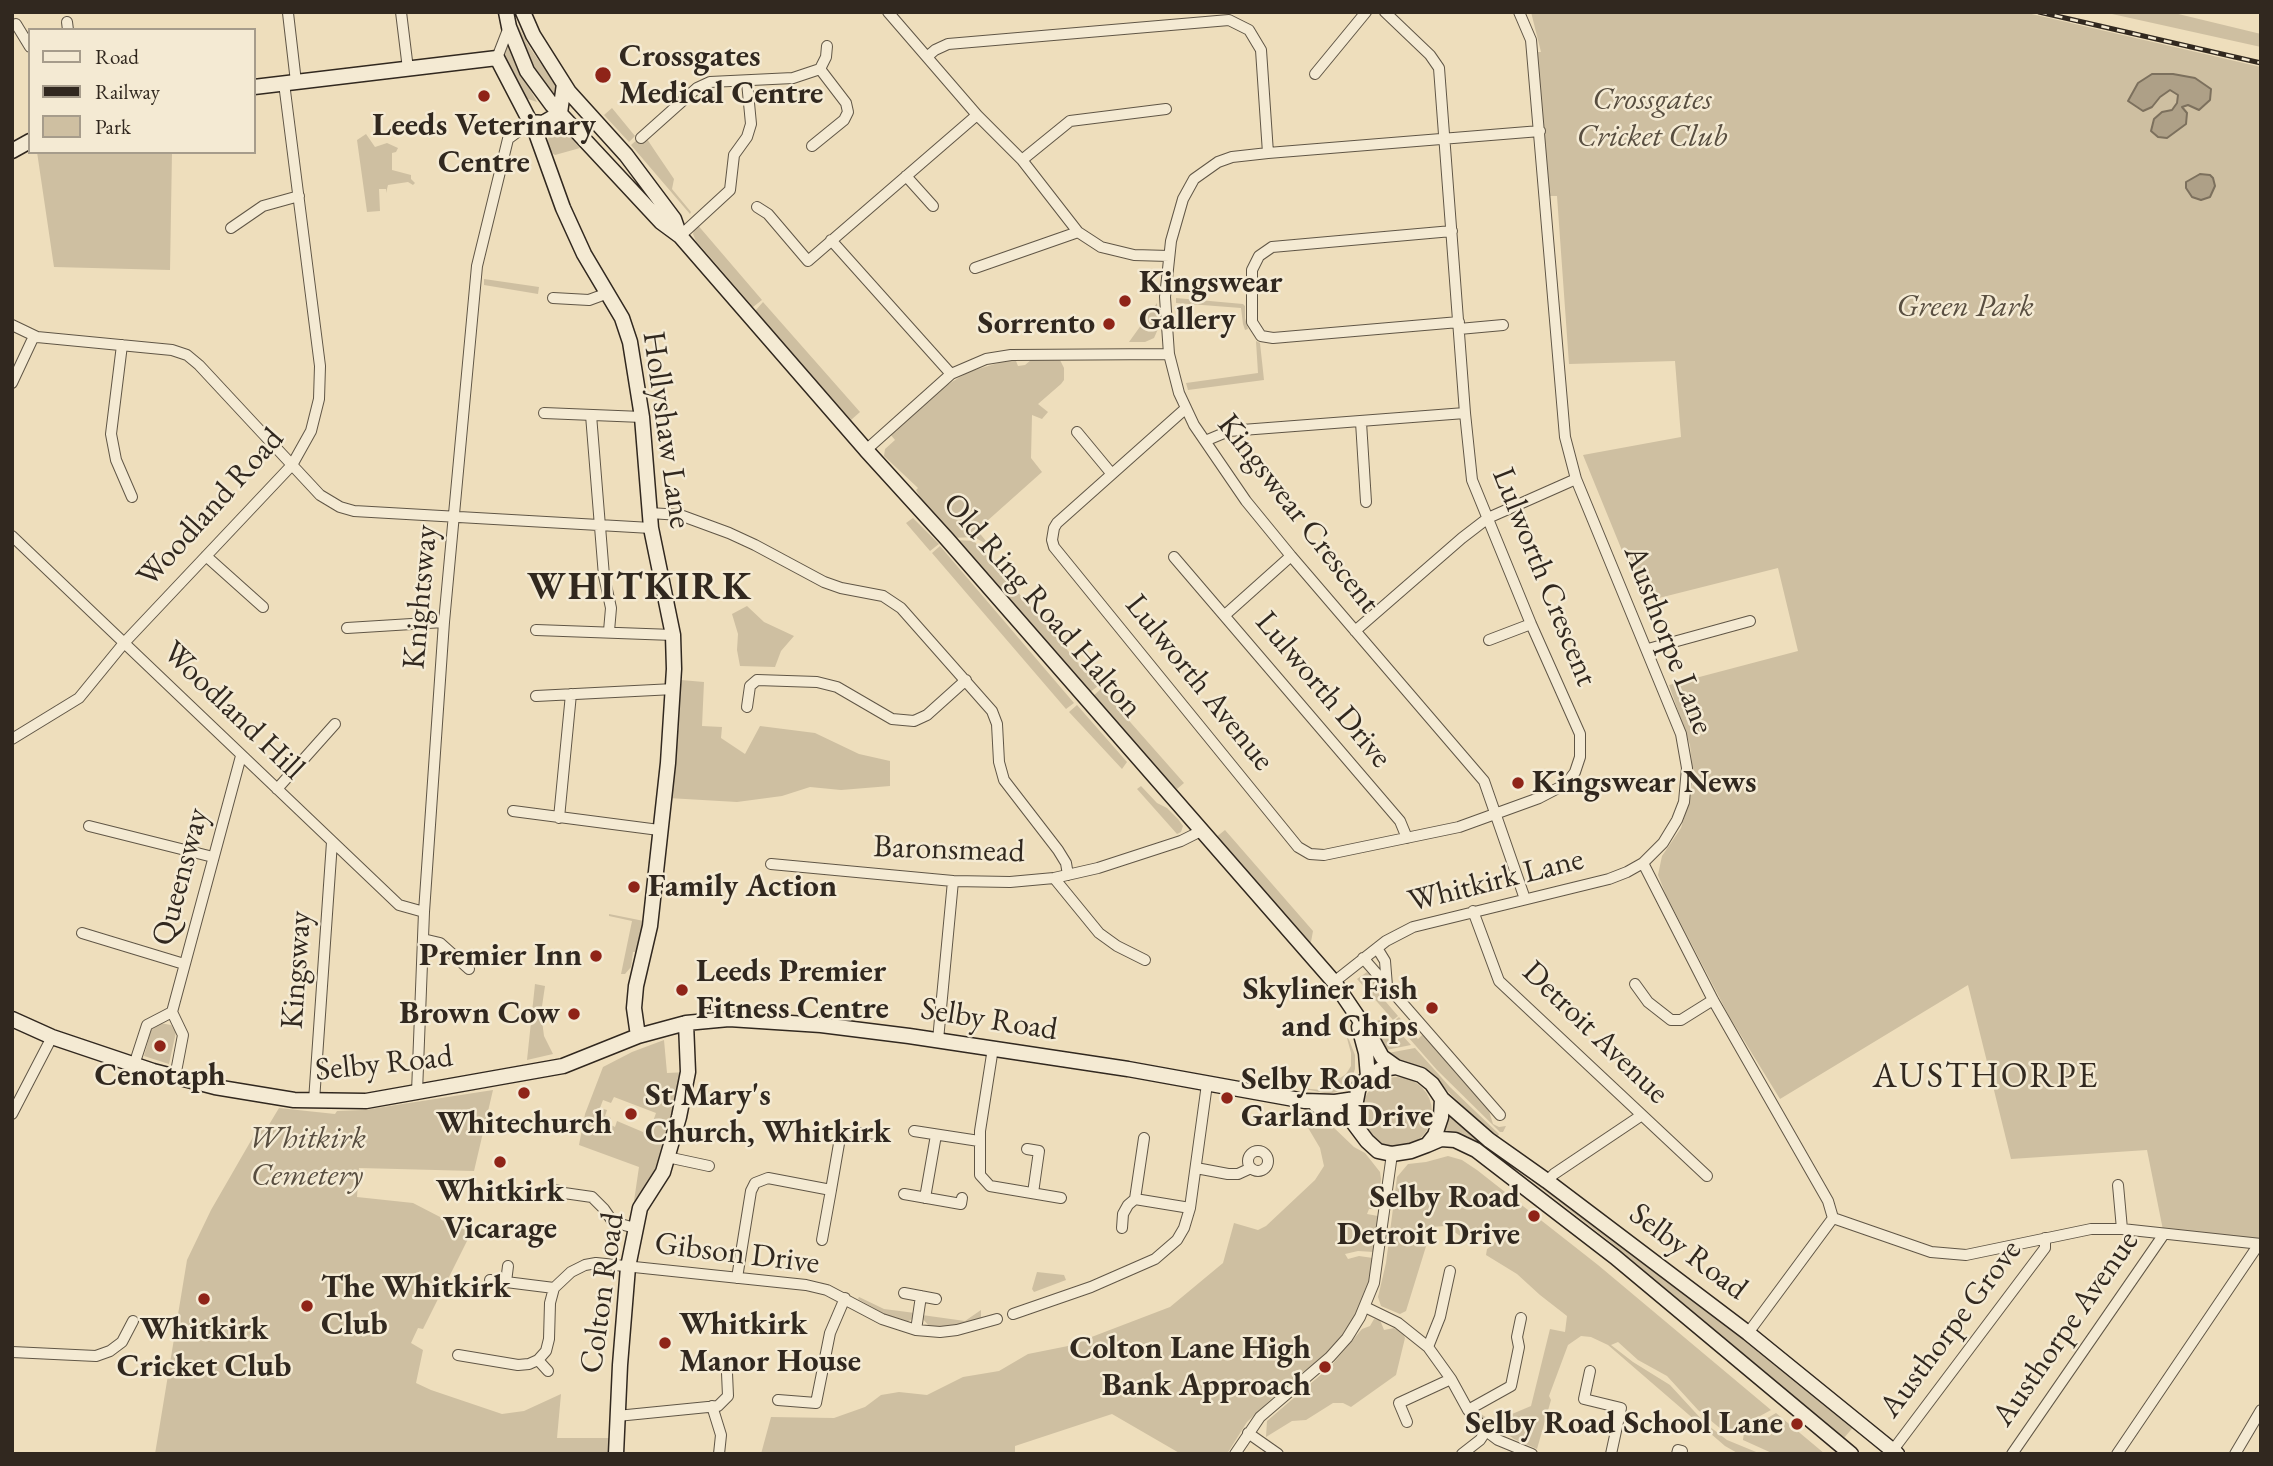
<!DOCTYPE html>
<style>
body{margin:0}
#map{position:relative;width:2273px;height:1466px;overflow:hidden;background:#eedebc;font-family:"EB Garamond",serif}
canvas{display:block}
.frame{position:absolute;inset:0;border:14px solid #31281f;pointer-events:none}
.legend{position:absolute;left:28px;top:28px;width:228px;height:126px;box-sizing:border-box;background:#f4ead3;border:2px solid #a69c8b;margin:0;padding:9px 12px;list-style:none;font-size:21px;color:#31281f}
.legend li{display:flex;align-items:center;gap:14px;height:35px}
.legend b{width:35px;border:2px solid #a69c8b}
</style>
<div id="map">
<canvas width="2273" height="1466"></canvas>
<div class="frame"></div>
<ul class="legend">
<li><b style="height:9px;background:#f4ead3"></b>Road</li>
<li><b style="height:9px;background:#31281f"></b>Railway</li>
<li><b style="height:19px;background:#cebfa1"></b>Park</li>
</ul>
</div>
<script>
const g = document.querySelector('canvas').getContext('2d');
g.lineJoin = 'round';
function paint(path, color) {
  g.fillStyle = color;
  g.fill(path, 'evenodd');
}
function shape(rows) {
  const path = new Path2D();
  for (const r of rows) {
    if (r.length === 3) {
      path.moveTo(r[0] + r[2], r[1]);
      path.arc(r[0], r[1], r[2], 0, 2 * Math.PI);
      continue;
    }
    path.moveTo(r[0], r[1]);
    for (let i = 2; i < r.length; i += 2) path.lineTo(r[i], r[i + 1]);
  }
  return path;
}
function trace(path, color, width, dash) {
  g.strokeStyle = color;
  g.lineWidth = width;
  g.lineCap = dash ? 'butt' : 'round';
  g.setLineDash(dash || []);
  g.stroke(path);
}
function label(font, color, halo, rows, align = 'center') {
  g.font = font + ' "EB Garamond",serif';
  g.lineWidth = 5;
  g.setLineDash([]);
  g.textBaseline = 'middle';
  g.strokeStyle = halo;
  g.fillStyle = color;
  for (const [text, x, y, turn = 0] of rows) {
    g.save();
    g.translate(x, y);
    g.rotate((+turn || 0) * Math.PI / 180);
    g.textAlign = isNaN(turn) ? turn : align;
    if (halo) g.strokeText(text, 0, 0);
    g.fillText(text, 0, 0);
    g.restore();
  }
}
const green = shape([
 [1531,12,2023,12,2261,67,2261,1239,2163,1230,2147,1150,2011,1159,1968,985,1780,1099,1729,1016,1666,895,1658,875,1662,856,1681,828,1692,792,1693,773,1690,745,1669,685,1798,651,1778,568,1643,602,1583,455,1681,437,1675,361,1569,364,1557,196,1545,196,1532,52,1541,52],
 [2103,12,2170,12,2261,34,2261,47],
 [515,20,530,48,557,87,556,95,547,89,524,49],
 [508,44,513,59,537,102,525,98,503,56,503,49],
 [612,108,635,136,629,142,604,115],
 [556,125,562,128,580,148,555,155,550,152,548,142,549,133],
 [366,134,375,147,387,143,398,148,396,152,392,153,392,170,411,175,411,179,415,183,413,185,408,182,388,185,386,193,386,189,379,189,380,211,367,212,357,140],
 [639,138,647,139,657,154,674,179,672,189,691,212,690,214,631,145],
 [37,152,172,152,170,270,54,267],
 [696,223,762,300,753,307,696,241,693,234],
 [484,279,539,287,538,294,484,285],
 [1176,298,1243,304,1245,306,1245,318,1248,329,1245,330,1243,324,1241,308,1176,303],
 [763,302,860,412,851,420,755,311],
 [1157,303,1158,329,1154,338,1145,342,1129,342],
 [1256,341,1260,343,1264,380,1188,390,1186,383,1258,373],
 [1031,360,1060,360,1064,368,1064,380,1061,384,1038,404,1048,412,1042,419,1032,415,1031,458,1042,472,977,530,990,546,974,537,952,538,930,514,916,490,918,488,884,456,885,449,895,440,890,434,947,385,968,372,1005,361,1016,361,1018,366,1025,365],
 [913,518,939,544,930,551,906,523],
 [955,540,974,541,1098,686,1089,693],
 [940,546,1074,703,1066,709,932,553],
 [747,606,764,622,794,636,781,651,775,667,740,666,737,650,738,634,732,614],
 [681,680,704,682,702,726,722,727,721,738,745,754,760,726,815,733,859,754,890,761,890,786,841,790,810,787,782,796,737,802,668,798],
 [1101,689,1184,783,1177,789,1162,776,1092,697],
 [1077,705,1127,762,1122,769,1069,712],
 [1141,786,1157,803,1167,808,1178,819,1183,826,1181,832,1177,834,1137,789],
 [1225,830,1313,931,1311,942,1308,945,1215,838],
 [609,914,644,921,635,952,633,952,631,967,625,974,621,974,632,921,609,916],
 [1367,972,1378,983,1374,988,1398,1016,1393,1020,1357,979],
 [535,984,545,986,541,1013,544,1036,553,1054,527,1060],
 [1399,1017,1418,1039,1424,1033,1489,1111,1493,1124,1499,1127,1506,1126,1503,1132,1500,1132,1437,1070,1394,1021],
 [1379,1020,1392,1024,1411,1045,1386,1050,1375,1022],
 [160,1023,171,1025,176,1032,169,1064,144,1056,151,1030],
 [1344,1027,1355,1055,1355,1069,1351,1081,1343,1090,1329,1094,1300,1088,1322,1090,1346,1074,1351,1066,1351,1053],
 [664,1040,667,1073,688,1072,679,1117,643,1202,634,1201,639,1167,579,1145,585,1114,603,1067,632,1052],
 [614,1097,656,1113,651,1127,646,1125,643,1132,617,1121,615,1127,609,1124,611,1118,605,1116,607,1110,600,1108,603,1100,611,1103],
 [1415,1048,1450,1087,1499,1134,1498,1136,1471,1114,1423,1067,1399,1060,1388,1053],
 [1397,1112,35],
 [493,1090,474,1171,359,1168,357,1197,413,1203,471,1233,423,1329,418,1328,411,1343,423,1350,416,1383,431,1390,502,1414,524,1411,561,1394,557,1438,611,1438,610,1454,155,1454,187,1260,211,1210,260,1125,267,1128,279,1108,335,1114,337,1111,364,1110],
 [1449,1113,1519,1168,1515,1171,1467,1136,1444,1132],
 [1314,1114,1331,1125,1354,1147,1365,1153,1380,1172,1381,1179,1378,1209,1369,1209,1367,1214,1378,1216,1374,1252,1358,1251,1345,1254,1348,1259,1359,1256,1373,1258,1369,1282,1354,1317,1340,1338,1323,1357,1288,1383,1247,1422,1227,1454,1181,1454,1112,1414,1015,1446,1015,1454,761,1454,771,1417,834,1418,865,1407,881,1395,899,1392,927,1395,963,1377,999,1371,1028,1354,1068,1346,1170,1307,1223,1263,1234,1223,1258,1230,1266,1226,1315,1180,1324,1166,1320,1148,1307,1126,1308,1121],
 [1448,1156,1462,1160,1477,1170,1598,1265,1771,1410,1727,1434,1698,1410,1667,1376,1638,1360,1618,1342,1611,1345,1633,1362,1670,1385,1705,1423,1727,1440,1761,1454,1739,1454,1725,1446,1608,1345,1591,1337,1581,1336,1568,1345,1549,1396,1551,1400,1537,1449,1514,1439,1503,1431,1500,1434,1479,1418,1478,1412,1493,1422,1531,1406,1550,1329,1565,1332,1567,1316,1540,1295,1517,1274,1486,1255,1487,1249,1494,1244,1497,1237,1494,1230,1484,1234,1480,1230,1474,1230,1473,1237,1479,1242,1476,1246,1445,1226,1432,1227,1406,1311,1400,1314,1381,1306,1378,1297,1386,1263,1397,1177,1408,1164,1426,1162],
 [1536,1177,1746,1337,1855,1425,1844,1438,1608,1240,1532,1181],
 [1037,1272,1064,1275,1066,1280,1034,1292,1032,1289],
 [859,1297,884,1309,915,1313,914,1318,907,1322,889,1317,858,1299],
 [981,1310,981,1317,978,1320,947,1327,929,1326,922,1318,922,1315,965,1321],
 [1374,1319,1380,1320,1384,1330,1394,1328,1402,1331,1405,1338,1396,1375,1351,1407,1343,1403,1333,1403,1306,1420,1292,1421,1266,1437,1267,1421,1331,1366,1362,1329,1370,1326],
 [1776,1413,1825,1454,1774,1454,1743,1440,1744,1432]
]);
const water = shape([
 [2152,74,2173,74,2195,78,2211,89,2210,100,2199,110,2188,105,2182,107,2187,113,2186,124,2167,138,2158,137,2151,131,2154,119,2162,112,2172,110,2177,103,2178,95,2170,90,2160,97,2152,107,2143,111,2128,101,2138,83,2152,74],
 [2200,174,2210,175,2213,178,2215,186,2210,197,2201,200,2192,197,2186,188,2186,182,2200,174]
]);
const street = shape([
 [401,12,408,69],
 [888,12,977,115,1022,160,1078,232,1101,247,1134,255,1169,256],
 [288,13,296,82],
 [67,22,68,30],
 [16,24,30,47],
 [928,56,935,50,948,44,1229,20,1249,30,1261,50,1268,153],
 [497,58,509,27],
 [1315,74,1366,12],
 [641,138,697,88,710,82,793,78,820,69],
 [812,146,844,120,848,112,846,103,820,69,826,57,827,46],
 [1022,160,1070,121,1166,109],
 [906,176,933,206],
 [757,207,768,214,808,261,977,115],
 [231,228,263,206,299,196],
 [1452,231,1272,247,1259,256,1252,270,1252,322,1261,336,1273,338,1459,322],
 [680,236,730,190,734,155,747,137,751,124,747,82],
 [831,240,951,374],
 [975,268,1078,232],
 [553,298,589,300,608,293],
 [12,325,37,337,172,350,187,355,199,365,320,495,340,507,354,511,651,528],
 [1459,329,1503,325],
 [122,345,111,434,116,460,132,497],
 [12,383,34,336],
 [1185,409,1057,523,1054,528,1052,540,1054,547,1298,847,1310,854,1324,855,1459,827,1539,798,1566,784,1575,772,1580,757,1580,734,1531,624,1472,480,1465,413,1439,68,1430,55,1385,12],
 [544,413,642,417],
 [591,415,604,576,611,608,609,631],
 [1361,422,1366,502],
 [1077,432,1111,473],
 [1205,441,1229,431,1465,413],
 [866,450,951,374,986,359,1011,355,1169,354],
 [650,513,680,515,729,533,755,545,824,582,841,588,883,596,901,608,992,711,997,724,999,762,1004,780,1058,850,1066,863,1068,875],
 [12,536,399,905,424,912],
 [206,556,263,607],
 [1174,557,1400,821,1407,838],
 [1225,615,1291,556],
 [347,628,444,622],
 [536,630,673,635],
 [1355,631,1462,538,1488,518,1576,479],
 [1489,640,1531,624],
 [1648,649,1750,621],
 [536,696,674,689],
 [747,707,750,686,757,680,817,682,837,687,892,719,914,721,927,715,966,680],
 [12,739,79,698,124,643,292,465,311,431,319,399,320,366,284,83],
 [277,789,335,724],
 [513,811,659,830],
 [559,818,571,694],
 [89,826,213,857],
 [1643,863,1713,1000,1828,1201,1833,1218,1748,1333],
 [771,864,953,881,1010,882,1054,878,1098,868,1181,841,1201,831],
 [1054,878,1099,933,1117,946,1145,960],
 [1525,899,1484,781,1291,556,1246,501,1194,425,1179,393,1169,354,1165,297,1171,241,1183,199,1194,179,1218,162,1232,157,1268,153,1540,131],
 [1473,911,1499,981,1707,1176],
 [82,933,184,964],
 [423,939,440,943,469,969],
 [1377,948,1385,961,1387,986],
 [1363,958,1500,1115],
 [1334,982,1386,941,1413,927,1609,879,1627,872,1643,863,1663,843,1677,820,1684,802,1687,768,1681,734,1576,479,1565,437,1531,40,1519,12],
 [1635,984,1648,1002,1671,1020,1681,1020,1713,1000],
 [938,1040,953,881],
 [993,1048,980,1131,980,1175,990,1186,1061,1198],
 [134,1065,147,1025,172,1012],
 [175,1077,183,1035,172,1012,241,756],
 [417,1092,424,912,444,622,477,266,508,139,531,122],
 [314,1101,332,842],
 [12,1114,52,1037],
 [914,1131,979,1141],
 [1144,1138,1135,1199,1190,1208],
 [1027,1149,1039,1151,1033,1193],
 [1258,1161,10],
 [667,1157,709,1166],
 [1196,1168,1228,1174,1238,1174,1251,1168],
 [1547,1181,1554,1174,1642,1115],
 [2118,1185,2122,1229],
 [557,1190,557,1192,592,1197,604,1209,613,1222,635,1228],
 [904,1194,961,1204,962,1198],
 [925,1198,936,1135],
 [1833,1218,1931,1252,1966,1255,2091,1229,2122,1229,2261,1244],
 [1122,1228,1123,1214,1128,1205,1135,1199],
 [822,1240,831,1190],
 [737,1278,751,1191,755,1183,768,1178,831,1190,841,1132,879,1134],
 [490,1280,554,1288],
 [506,1282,508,1266],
 [904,1293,936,1299],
 [1365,1307,1398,1323,1428,1347,1451,1379,1468,1410,1486,1431,1498,1440,1532,1454],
 [1013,1314,1091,1287,1155,1259,1177,1240,1184,1228,1190,1208,1207,1084],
 [916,1330,921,1296],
 [1428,1347,1440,1317,1450,1271],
 [12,1352,96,1356,110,1351,122,1342,133,1321],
 [458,1355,518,1365,529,1364,538,1360,546,1351,549,1339,550,1303,554,1288,571,1272,585,1265,596,1263,806,1285,827,1290,882,1319,916,1330,940,1332,957,1330,997,1319],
 [538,1360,548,1371],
 [1590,1371,1584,1399,1621,1408,1611,1454],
 [778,1400,816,1403,830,1333,845,1298],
 [712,1406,721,1435,719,1454],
 [1468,1410,1511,1386,1519,1347,1517,1337,1521,1318],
 [617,1416,718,1406,728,1396,727,1373],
 [1407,1422,1399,1403,1451,1379],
 [1248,1433,1278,1454],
 [1893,1450,2045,1248,2045,1238],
 [1235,1454,1260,1417,1330,1357,1347,1338,1360,1317,1374,1283,1392,1154],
 [1462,1454,1480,1440,1486,1431],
 [1677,1454,1678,1450,1682,1451],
 [2012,1454,2164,1234],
 [2117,1454,2259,1244],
 [2235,1454,2261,1410]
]);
const secondary = shape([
 [506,12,509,27,527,71,552,105,661,222,680,236,866,450,947,539,1334,982,1370,1035,1382,1057,1396,1067],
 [523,12,533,35,569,92,626,155,674,219,680,236],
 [254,87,497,58,536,133,563,208,584,254,622,318,630,342,642,417,651,528,673,635,674,669,668,763,650,926,636,986,634,1008,638,1036],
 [531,122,543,123,560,113,564,84],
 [12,151,30,141],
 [12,1019,52,1037,153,1071,215,1087,294,1100,366,1101,563,1066,638,1036,686,1023,729,1019,821,1025,909,1036,1128,1069,1305,1101,1335,1102,1355,1099],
 [1359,1027,1366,1053,1368,1077],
 [1442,1099,1489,1140,1547,1181,1748,1333,1897,1454],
 [1316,1105,1352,1121],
 [1427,1145,1435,1135,1441,1117,1442,1099,1432,1084,1421,1075,1396,1067,1381,1069,1368,1077,1359,1086,1352,1121,1367,1141,1378,1151,1392,1154,1411,1151,1427,1145,1441,1139,1455,1140,1476,1150,1615,1257,1851,1454],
 [616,1454,620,1365,628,1267,640,1208,663,1172,679,1117,688,1072,686,1023]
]);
const rail = shape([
 [2039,12,2261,63]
]);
const markers = [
 [603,75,9,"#8f2418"],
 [484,96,7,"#8f2418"],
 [1125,301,7,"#8f2418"],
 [1109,324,7,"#8f2418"],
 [1518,783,7,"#8f2418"],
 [634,887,7,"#8f2418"],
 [596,956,7,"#8f2418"],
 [682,990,7,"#8f2418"],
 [1432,1008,7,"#8f2418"],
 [574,1014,7,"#8f2418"],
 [160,1046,7,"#8f2418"],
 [524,1093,7,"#8f2418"],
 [1227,1098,7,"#8f2418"],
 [631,1114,7,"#8f2418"],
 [500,1162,7,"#8f2418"],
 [1534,1216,7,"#8f2418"],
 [204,1299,7,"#8f2418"],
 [307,1306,7,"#8f2418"],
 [665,1343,7,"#8f2418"],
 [1325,1367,7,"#8f2418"],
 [1797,1424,7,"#8f2418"]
];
const poiNames = [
 ["Crossgates",619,57],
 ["Medical Centre",619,94],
 ["Leeds Veterinary",484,126,"center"],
 ["Centre",484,163,"center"],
 ["Kingswear",1139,283],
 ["Gallery",1139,320],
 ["Sorrento",1095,324,"right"],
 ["Kingswear News",1532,783],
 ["Family Action",648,887],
 ["Premier Inn",582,956,"right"],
 ["Leeds Premier",696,972],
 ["Fitness Centre",696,1009],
 ["Skyliner Fish",1418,990,"right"],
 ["and Chips",1418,1027,"right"],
 ["Brown Cow",560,1014,"right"],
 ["Cenotaph",160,1076,"center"],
 ["Selby Road",1241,1080],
 ["Garland Drive",1241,1117],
 ["St Mary's",645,1096],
 ["Church, Whitkirk",645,1133],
 ["Whitechurch",524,1124,"center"],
 ["Whitkirk",500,1192,"center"],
 ["Vicarage",500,1229,"center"],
 ["Selby Road",1520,1198,"right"],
 ["Detroit Drive",1520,1235,"right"],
 ["The Whitkirk",321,1288],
 ["Club",321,1325],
 ["Whitkirk",679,1325],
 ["Manor House",679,1362],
 ["Whitkirk",204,1330,"center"],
 ["Cricket Club",204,1367,"center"],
 ["Colton Lane High",1311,1349,"right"],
 ["Bank Approach",1311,1386,"right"],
 ["Selby Road School Lane",1783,1424,"right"]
];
const parkNames = [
 ["Crossgates",1652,100],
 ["Cricket Club",1652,137],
 ["Green Park",1965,307],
 ["Whitkirk",307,1139],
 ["Cemetery",307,1176]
];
const streetNames = [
 ["Hollyshaw Lane",666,430,82],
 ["Woodland Road",211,508,-48],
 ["Kingswear Crescent",1298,514,52],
 ["Lulworth Crescent",1544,577,68],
 ["Knightsway",421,597,-85],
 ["Old Ring Road Halton",1042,606,49],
 ["Austhorpe Lane",1668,640,69],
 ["Lulworth Avenue",1199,683,51],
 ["Lulworth Drive",1323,690,50],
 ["Woodland Hill",233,711,44],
 ["Baronsmead",949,850,2],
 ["Queensway",181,877,-75],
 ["Whitkirk Lane",1496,881,-14],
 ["Kingsway",297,970,-86],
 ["Selby Road",989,1020,9],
 ["Detroit Avenue",1595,1033,44],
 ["Selby Road",384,1064,-6],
 ["Selby Road",1688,1252,37],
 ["Gibson Drive",737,1254,7],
 ["Colton Road",603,1293,-82],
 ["Austhorpe Grove",1951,1329,-53],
 ["Austhorpe Avenue",2066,1329,-55]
];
const quarterNames = [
 ["AUSTHORPE",1986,1077]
];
const districtNames = [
 ["WHITKIRK",640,589]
];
paint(green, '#cebfa1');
paint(water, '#aea087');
trace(water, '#7c705d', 2);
trace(street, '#605646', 12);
trace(secondary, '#31281f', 17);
trace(street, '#f4ead3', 10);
trace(secondary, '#f4ead3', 14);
trace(rail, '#31281f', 5);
trace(rail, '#f4ead3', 2.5, [8]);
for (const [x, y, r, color] of markers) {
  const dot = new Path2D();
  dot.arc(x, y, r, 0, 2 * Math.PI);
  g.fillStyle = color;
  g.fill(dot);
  trace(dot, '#f4ead3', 2.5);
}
label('bold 32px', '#31281f', '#f4ead3', poiNames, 'left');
label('italic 32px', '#584e40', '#f4ead3', parkNames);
label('32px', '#31281f', '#f4ead3', streetNames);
g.letterSpacing = '2px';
label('35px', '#31281f', '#f4ead3', quarterNames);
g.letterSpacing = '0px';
g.letterSpacing = '2px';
label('bold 38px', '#31281f', '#f4ead3', districtNames);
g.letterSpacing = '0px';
</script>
